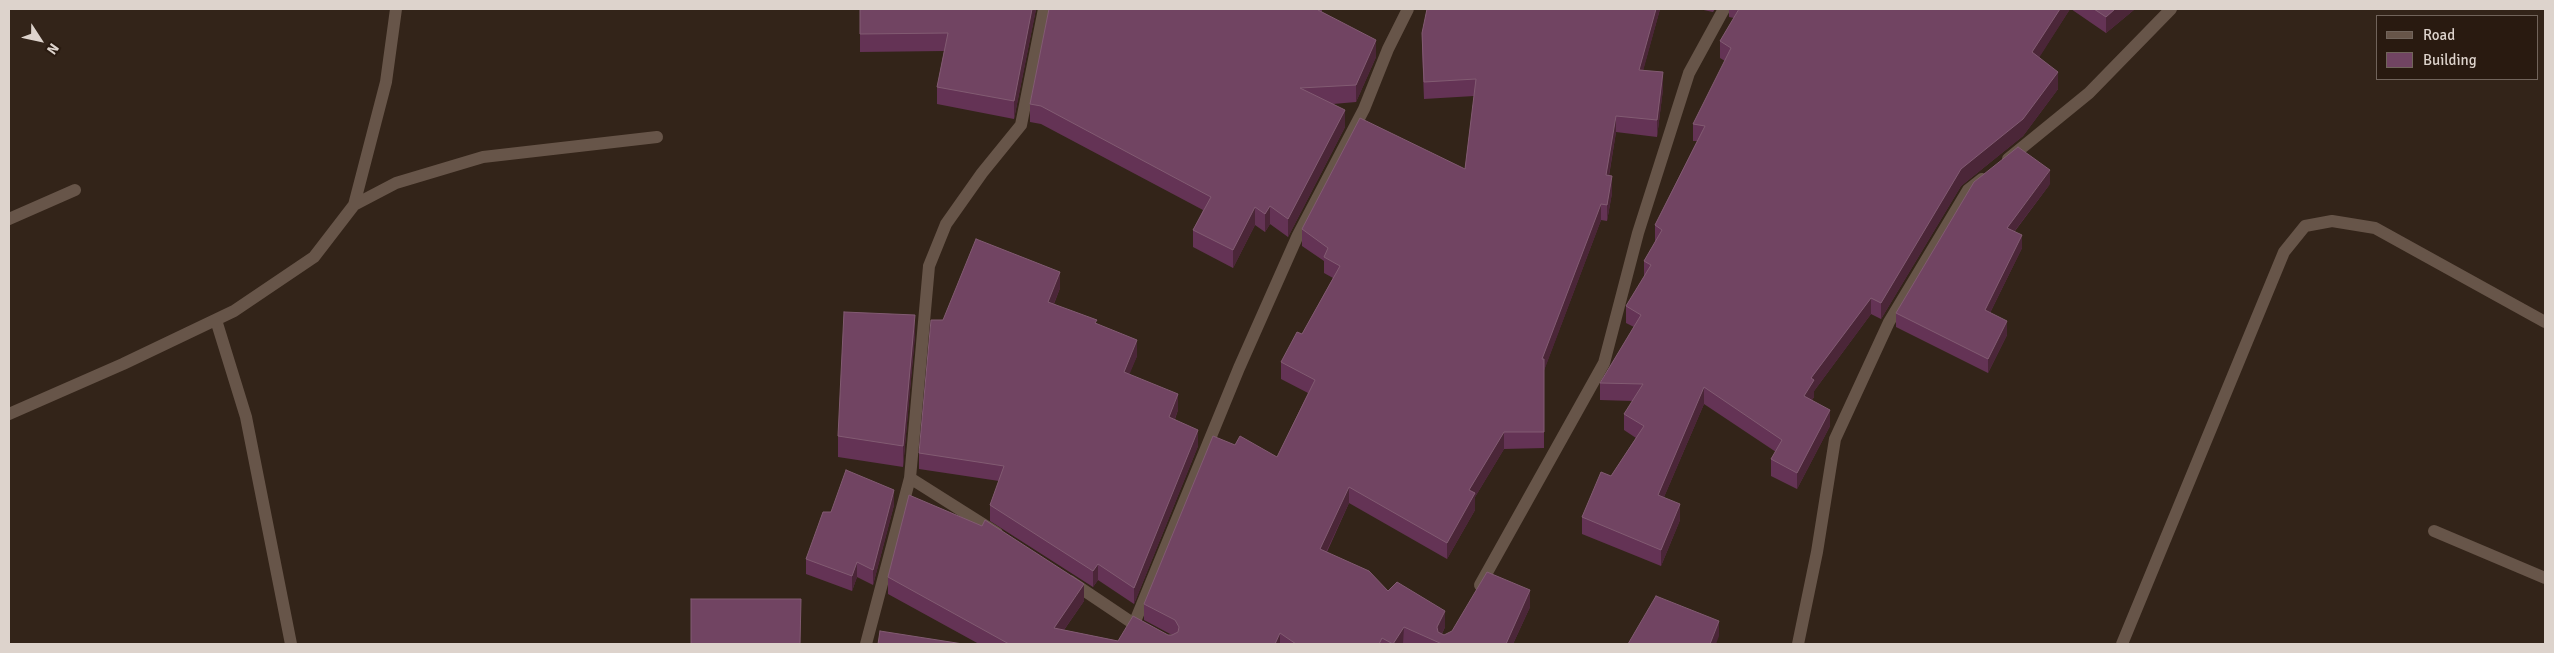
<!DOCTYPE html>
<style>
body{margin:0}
#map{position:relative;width:2554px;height:653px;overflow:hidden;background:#332419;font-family:Signika,sans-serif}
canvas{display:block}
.frame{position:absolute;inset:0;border:10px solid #ddd3cc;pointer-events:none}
.legend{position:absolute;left:2376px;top:15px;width:162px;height:65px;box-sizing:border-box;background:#291a10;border:1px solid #71645b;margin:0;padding:6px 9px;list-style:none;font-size:15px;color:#ddd3cc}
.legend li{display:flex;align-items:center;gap:10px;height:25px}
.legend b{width:25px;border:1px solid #71645b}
.north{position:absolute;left:15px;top:15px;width:50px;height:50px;-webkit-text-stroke:4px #291a10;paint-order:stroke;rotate:125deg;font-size:14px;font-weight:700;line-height:20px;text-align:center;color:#ddd3cc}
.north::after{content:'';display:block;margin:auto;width:18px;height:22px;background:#ddd3cc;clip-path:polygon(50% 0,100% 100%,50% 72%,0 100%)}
</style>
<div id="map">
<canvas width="2554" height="653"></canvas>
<div class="frame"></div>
<ul class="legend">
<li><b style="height:6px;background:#675549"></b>Road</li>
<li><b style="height:14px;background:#714462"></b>Building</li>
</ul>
<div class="north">N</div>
</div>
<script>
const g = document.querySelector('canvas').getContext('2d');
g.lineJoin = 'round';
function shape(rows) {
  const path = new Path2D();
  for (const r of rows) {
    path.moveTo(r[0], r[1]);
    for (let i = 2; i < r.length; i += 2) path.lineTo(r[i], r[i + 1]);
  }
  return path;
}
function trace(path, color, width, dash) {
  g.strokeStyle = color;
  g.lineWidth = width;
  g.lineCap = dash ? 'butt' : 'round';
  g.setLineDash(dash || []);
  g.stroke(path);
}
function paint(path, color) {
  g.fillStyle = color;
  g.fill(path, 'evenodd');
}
const service = shape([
 [2434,531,2545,578]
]);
const minor = shape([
 [2008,159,2089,93,2171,9],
 [354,205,396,183,483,157,657,137],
 [9,219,75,190],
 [216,320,246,417,291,644],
 [9,414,123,364,234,311,314,257,354,205,386,82,396,9],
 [910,478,997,533],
 [1070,581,1134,624,1171,644],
 [1480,585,1604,363,1638,233,1689,73,1724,9],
 [1134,624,1239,368,1298,235,1364,109,1388,49,1408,9],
 [866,644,910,478,929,266,946,224,982,173,1021,125,1044,9],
 [1798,644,1817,552,1835,439,1889,322,1968,190,1982,179],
 [2122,644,2284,252,2305,226,2332,221,2375,228,2545,322]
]);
const wall = shape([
 [860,9,1036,9,1014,119,937,104,937,87,944,51,860,52],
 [1322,9,1322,12,1376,57,1356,102,1333,104,1345,127,1288,237,1270,224,1265,232,1255,225,1233,268,1193,247,1193,230,1203,210,1041,124,1030,122,1030,104],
 [1427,9,1660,9,1643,70,1663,89,1657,137,1616,132,1609,176,1612,193,1607,221,1601,220,1544,370,1544,448,1504,449,1475,497,1475,510,1447,559,1349,503,1327,552,1445,627,1442,634,1444,635,1530,607,1513,644,979,644,888,594,888,577,1084,601,1064,630,1118,641,1168,635,1172,635,1144,620,1144,604,1235,445,1277,457,1308,393,1281,379,1281,362,1302,334,1333,278,1324,273,1324,261,1302,246,1302,229,1465,169,1474,96,1424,99,1422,49,1422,33],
 [1699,9,1715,9,1713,12],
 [1729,9,2070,9,2039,57,2058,89,2023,136,1961,186,1881,319,1871,314,1814,391,1814,397,1812,400,1830,426,1797,489,1771,476,1771,459,1776,452,1704,404,1664,497,1680,520,1661,566,1582,534,1582,517,1611,476,1636,438,1624,430,1624,414,1633,401,1600,400,1600,383,1634,327,1626,323,1626,306,1644,277,1644,261,1655,242,1655,225,1697,141,1693,141,1693,124,1725,61,1720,58,1720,41,1734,18,1729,17],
 [2071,9,2135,9,2106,33],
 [2050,184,2015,231,2022,248,1990,313,2007,335,1988,373,1896,327,1896,313],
 [1060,288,1054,304,1097,324,1137,356,1129,374,1178,410,1175,419,1198,446,1134,604,1098,580,1093,587,990,521,990,505,999,481,919,469,919,453,943,320],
 [915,335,903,467,838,457,838,436],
 [894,505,873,585,857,577,852,591,806,574,806,559,831,512]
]);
const shadedWall = shape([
 [1032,9,1036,9,1014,119,1014,101],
 [1656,9,1660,9,1639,86,1639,70],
 [2060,9,2070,9,2032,69,2032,52],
 [2115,9,2135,9,2106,33,2106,17],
 [1376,40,1376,57,1356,102,1356,85],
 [1663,72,1663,89,1657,137,1657,120],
 [2058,72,2058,89,2023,136,1961,186,1881,319,1881,303,1961,169],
 [1345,110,1345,127,1288,237,1288,219],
 [1616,116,1616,132,1606,192,1606,175],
 [2050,170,2050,184,2007,241,2007,228],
 [1612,176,1612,193,1607,221,1607,205],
 [1601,204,1601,220,1542,376,1542,359],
 [1270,206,1270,224,1265,232,1265,214],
 [1255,207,1255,225,1233,268,1233,250],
 [2022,235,2022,248,1985,323,1985,310],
 [1060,272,1060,288,1048,318,1048,302],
 [1871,298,1871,314,1814,391,1814,397,1804,412,1804,396,1811,378],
 [915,315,915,335,903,467,903,446],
 [2007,321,2007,335,1988,373,1988,359],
 [1137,340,1137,356,1124,388,1124,372],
 [1704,387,1704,404,1658,511,1658,495],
 [1178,394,1178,410,1169,433,1169,417],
 [1830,410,1830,426,1797,489,1797,473],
 [1198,430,1198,446,1134,604,1134,588],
 [1504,432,1504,449,1475,497,1475,510,1447,559,1447,543,1469,490],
 [1349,487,1349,503,1320,565,1320,549],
 [894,490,894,505,873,585,873,570],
 [1680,504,1680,520,1661,566,1661,550],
 [857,562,857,577,852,591,852,576],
 [1098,564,1098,580,1093,587,1093,571],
 [1084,584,1084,601,1054,644,1054,628],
 [1530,590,1530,607,1513,644,1506,644],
 [1445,611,1445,627,1438,642,1437,627],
 [1719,621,1719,636,1716,644,1710,644],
 [1404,627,1403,644,1393,644],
 [1280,633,1280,644,1275,644]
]);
const building = shape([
 [860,9,1032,9,1014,101,937,87,948,33,860,34,860,9],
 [1049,9,1319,9,1318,10,1376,40,1356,85,1300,88,1345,110,1288,219,1270,206,1265,214,1255,207,1233,250,1193,230,1211,197,1041,106,1030,104,1049,9],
 [1427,9,1656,9,1639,70,1663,72,1657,120,1616,116,1606,175,1612,176,1607,205,1601,204,1542,359,1544,359,1544,432,1504,432,1469,490,1475,493,1447,543,1349,487,1320,549,1369,571,1388,591,1397,582,1445,611,1437,627,1438,632,1444,635,1452,631,1487,572,1530,590,1506,644,1442,644,1404,627,1393,644,1382,638,1379,644,1296,644,1280,633,1275,644,1009,644,888,577,909,495,982,526,985,520,1084,584,1054,628,1118,641,1133,616,1168,635,1172,635,1178,632,1179,627,1175,620,1144,604,1213,436,1235,445,1240,436,1277,457,1315,380,1281,362,1297,332,1302,334,1340,266,1324,257,1328,248,1302,229,1360,118,1465,169,1476,79,1424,82,1422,33,1427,9],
 [1739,9,2060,9,2032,52,2058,72,2023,119,1961,169,1881,303,1871,298,1811,378,1814,380,1804,396,1830,410,1797,473,1771,459,1782,440,1704,387,1658,495,1680,504,1661,550,1582,517,1601,472,1611,476,1644,426,1624,414,1643,384,1600,383,1641,315,1626,306,1651,265,1644,261,1662,230,1655,225,1705,126,1693,124,1731,48,1720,41,1739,9],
 [2094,9,2115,9,2106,17,2094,9],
 [2018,147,2050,170,2007,228,2022,235,1985,310,2007,321,1988,359,1896,313,1974,182,2018,147],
 [976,239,1060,272,1048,302,1097,320,1095,323,1137,340,1124,372,1178,394,1169,417,1198,430,1134,588,1098,564,1093,571,990,505,1004,466,919,453,931,320,943,320,976,239],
 [844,312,915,315,903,446,838,436,844,312],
 [846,470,894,490,873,570,857,562,852,576,806,559,823,512,831,512,846,470],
 [1656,596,1719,621,1710,644,1628,644,1656,596],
 [691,599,801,599,800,644,691,644,691,599],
 [880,631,963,644,878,644,880,631]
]);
trace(service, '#675549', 12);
trace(minor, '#675549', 12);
paint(wall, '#643355');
paint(shadedWall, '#4b2638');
paint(building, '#714462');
trace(building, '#825b72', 1);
</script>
